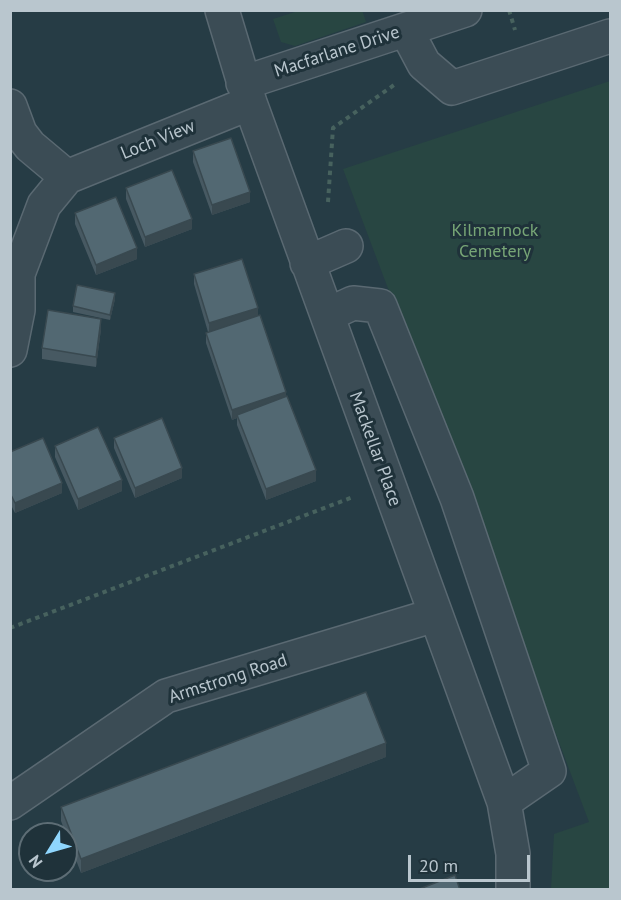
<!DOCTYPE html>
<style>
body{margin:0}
#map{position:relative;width:621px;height:900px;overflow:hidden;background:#263c45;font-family:"PT Sans",sans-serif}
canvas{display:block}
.frame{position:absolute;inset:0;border:12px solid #b9c6ce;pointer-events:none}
.north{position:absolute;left:18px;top:822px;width:60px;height:60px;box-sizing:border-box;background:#1f323a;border:2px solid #5d6d75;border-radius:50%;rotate:233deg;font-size:16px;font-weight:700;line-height:24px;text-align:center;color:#b9c6ce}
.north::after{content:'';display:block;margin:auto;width:21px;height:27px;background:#8fd6fd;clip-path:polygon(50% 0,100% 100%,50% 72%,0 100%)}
.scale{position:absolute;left:408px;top:855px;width:122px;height:27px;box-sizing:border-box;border:3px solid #b9c6ce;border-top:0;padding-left:8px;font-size:18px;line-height:21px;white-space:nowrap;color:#b9c6ce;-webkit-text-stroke:4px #1f323a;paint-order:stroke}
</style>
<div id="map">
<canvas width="621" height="900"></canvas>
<div class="frame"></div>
<div class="north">N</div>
<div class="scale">20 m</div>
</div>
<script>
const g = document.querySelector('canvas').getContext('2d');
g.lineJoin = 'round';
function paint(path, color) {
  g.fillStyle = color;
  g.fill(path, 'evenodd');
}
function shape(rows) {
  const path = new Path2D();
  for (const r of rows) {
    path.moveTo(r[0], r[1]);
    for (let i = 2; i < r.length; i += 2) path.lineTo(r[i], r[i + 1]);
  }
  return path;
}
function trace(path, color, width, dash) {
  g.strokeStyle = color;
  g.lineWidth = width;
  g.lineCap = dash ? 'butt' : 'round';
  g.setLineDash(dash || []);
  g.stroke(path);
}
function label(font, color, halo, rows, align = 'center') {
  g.font = font + ' "PT Sans",sans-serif';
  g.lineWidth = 6;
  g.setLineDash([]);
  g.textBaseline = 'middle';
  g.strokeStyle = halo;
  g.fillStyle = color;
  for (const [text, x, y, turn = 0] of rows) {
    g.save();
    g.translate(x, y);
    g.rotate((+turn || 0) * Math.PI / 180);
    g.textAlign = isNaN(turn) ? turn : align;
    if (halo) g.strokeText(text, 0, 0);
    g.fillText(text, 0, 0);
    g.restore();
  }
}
const green = shape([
 [362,10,366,22,295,46,281,42,273,19,298,11],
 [610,81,610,889,551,889,554,834,589,822,343,169]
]);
const path = shape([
 [509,10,515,30],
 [328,202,333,128,394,85],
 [10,628,353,497]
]);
const minor = shape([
 [222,10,250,103,504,802,513,854,513,890],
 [406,30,424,64,452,88,610,36],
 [243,83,465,10],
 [10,106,20,133,30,146,67,177],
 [307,263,346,246],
 [327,315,353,303,380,306,457,498,549,771,504,802],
 [10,350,18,310,18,274,44,205,67,177,250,103],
 [10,803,166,696,435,615]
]);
const wall = shape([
 [193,151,250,202,212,215,193,162],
 [126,188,192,229,145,247,126,199],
 [75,213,137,259,96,275,75,224],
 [194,274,258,315,316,481,266,500,237,425,237,418,232,420,206,343,206,333,208,332,194,284],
 [115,299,110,320,73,312,73,306],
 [101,329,96,367,42,359,42,348],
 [114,438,182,478,135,498,114,448],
 [55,446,122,491,78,510,55,457],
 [10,452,62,493,15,513,10,503],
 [386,757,81,873,61,821,61,807]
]);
const shadedWall = shape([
 [250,192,250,202,212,215,212,205],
 [192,219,192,229,145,247,145,237],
 [137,248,137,259,96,275,96,265],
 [115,293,115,299,110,320,110,315],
 [258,308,258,319,209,334,209,323],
 [101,319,101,329,96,367,96,357],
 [286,392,286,402,237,415,237,418,232,420,232,410],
 [182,468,182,478,135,498,135,488],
 [316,470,316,481,266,500,266,489],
 [122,480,122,491,78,510,78,499],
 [62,483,62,493,15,513,15,503],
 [386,743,386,757,81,873,81,859]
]);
const building = shape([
 [231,138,250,192,212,205,193,151,231,138],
 [172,170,192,219,145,237,126,188,172,170],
 [116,197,137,248,96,265,75,213,116,197],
 [242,259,258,308,209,323,194,274,242,259],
 [77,285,115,293,110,315,73,306,77,285],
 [48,310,101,319,96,357,42,348,48,310],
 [260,315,286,392,232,410,206,333,260,315],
 [287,396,316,470,266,489,237,415,287,396],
 [162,418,182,468,135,488,114,438,162,418],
 [98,427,122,480,78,499,55,446,98,427],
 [43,438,62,483,15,503,10,493,10,452,43,438],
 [366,692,386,743,81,859,61,807,366,692],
 [455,875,460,890,417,890,455,875]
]);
const streetNames = [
 ["Macfarlane Drive",337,52,-18],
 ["Loch View",158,140,-22],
 ["Mackellar Place",375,449,70],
 ["Armstrong Road",228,679,-18]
];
const parkNames = [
 ["Kilmarnock",495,231],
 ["Cemetery",495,252]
];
paint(green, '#284642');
trace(minor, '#5a6972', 36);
trace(path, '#47625e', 4, [4.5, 4.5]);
trace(minor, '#3b4c55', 33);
paint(wall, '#475962');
paint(shadedWall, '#394950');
paint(building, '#526872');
trace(building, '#394950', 1.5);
label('18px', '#b9c6ce', '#1f323a', streetNames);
label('18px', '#77a576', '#1f323a', parkNames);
</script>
